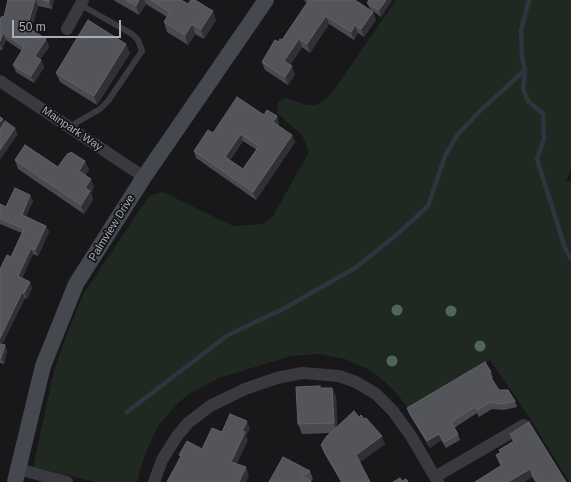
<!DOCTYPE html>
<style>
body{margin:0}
#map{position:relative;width:571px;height:482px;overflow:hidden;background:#18181a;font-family:Arial,sans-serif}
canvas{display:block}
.scale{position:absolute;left:12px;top:20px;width:109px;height:18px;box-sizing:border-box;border:2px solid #a9adbb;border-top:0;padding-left:5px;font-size:12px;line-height:14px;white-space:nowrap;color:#a9adbb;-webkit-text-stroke:3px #131315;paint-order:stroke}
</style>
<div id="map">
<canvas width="571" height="482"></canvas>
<div class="scale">50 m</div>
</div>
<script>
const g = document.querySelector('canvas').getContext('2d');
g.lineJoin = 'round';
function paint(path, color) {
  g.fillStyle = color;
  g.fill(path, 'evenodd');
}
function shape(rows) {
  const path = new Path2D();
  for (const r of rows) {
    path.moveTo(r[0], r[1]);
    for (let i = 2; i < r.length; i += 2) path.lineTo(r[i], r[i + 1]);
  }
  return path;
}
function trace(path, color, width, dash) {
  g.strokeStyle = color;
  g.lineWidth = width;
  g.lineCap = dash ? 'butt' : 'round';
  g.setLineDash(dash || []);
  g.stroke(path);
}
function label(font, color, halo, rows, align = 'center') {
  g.font = font + ' Arial,sans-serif';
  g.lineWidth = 3.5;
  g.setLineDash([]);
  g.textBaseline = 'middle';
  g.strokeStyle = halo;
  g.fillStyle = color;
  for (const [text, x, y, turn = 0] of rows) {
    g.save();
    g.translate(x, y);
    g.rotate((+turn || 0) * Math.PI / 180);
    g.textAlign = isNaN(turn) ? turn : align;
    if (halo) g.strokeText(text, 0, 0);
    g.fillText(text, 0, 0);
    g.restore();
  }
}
const green = shape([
 [396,0,571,0,571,170,566,181,571,181,571,482,569,482,528,415,490,360,408,408,394,390,372,371,345,359,318,354,291,356,278,360,219,378,189,394,178,403,158,426,145,454,137,482,96,482,33,467,54,371,68,331,84,293,149,196,163,192,233,226,262,224,273,216,309,152,302,135,277,113,278,102,286,98,306,105,316,105,329,97]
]);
const stream = shape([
 [529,0,521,30,522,57,525,70,523,89,528,101,543,114,544,139,537,159,565,248,571,259],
 [127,412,228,335,283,309,355,268,394,237,428,206,445,156,458,134,480,111,525,70]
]);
const lane = shape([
 [69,127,100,109,108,101,142,51,138,40,132,34,81,5]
]);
const street = shape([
 [67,29,83,0],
 [0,81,144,177],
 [18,469,67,482],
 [435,477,524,425],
 [154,482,162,460,177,436,188,423,210,406,245,389,277,378,302,373,339,376,356,382,376,394,393,411,411,436,438,482]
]);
const secondary = shape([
 [15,482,43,366,76,284,144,177,266,0]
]);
const trees = [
 [397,310],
 [451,311],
 [480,346],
 [392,361]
];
const wall = shape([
 [8,0,54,0,52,9,38,6,31,30,46,39,49,47,40,59,44,67,34,83,16,72,13,65,22,51,6,40,2,50,0,50,0,18,1,18,4,17],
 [114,0,181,0,216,20,204,39,195,34,188,45,167,32,164,22,167,17,146,4,139,15,115,1],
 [304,0,355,0,373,12,376,20,364,37,358,33,354,40,329,24,310,53,302,47,290,65,295,74,288,85,265,70,262,62,278,42,282,40,307,3],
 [392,0,381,17,370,9,367,3],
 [130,53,97,105,60,82,56,73],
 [264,115,277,116,279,124,278,125,295,142,256,200,196,158,194,151,213,133],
 [243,141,257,150,243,169,230,160],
 [15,160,58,167,85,161,89,170,85,175,94,187,91,193,93,200,84,214,18,169],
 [30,195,33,201,26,216,46,226,49,232,38,256,33,254,22,278,32,288,27,299,25,298,2,344,5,345,7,351,4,364,0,363,0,269,11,257,22,233,0,224,0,204,6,207],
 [491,372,493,378,492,379,499,390,515,401,517,407,504,410,492,409,479,417,477,413,454,428,458,434,460,440,446,448,441,440,430,448,409,414,407,408],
 [321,388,332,388,336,397,337,427,359,417,385,444,360,462,370,482,341,482,324,453,321,445,330,433,302,434,298,424],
 [510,434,566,482,535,482,532,477,524,482,475,482,501,466,499,463,496,455,500,453,499,450,513,442],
 [310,471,313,479,311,481,312,482,269,482]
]);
const shadedWall = shape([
 [35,0,36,0,38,6,30,34,27,27],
 [49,0,54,0,52,9,49,2],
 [139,0,144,0,146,4,139,15,136,6],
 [386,0,392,0,381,17,379,10],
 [213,11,216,20,204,39,201,29],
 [373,12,376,20,364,37,361,29],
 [326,16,329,24,310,53,307,44],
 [192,24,195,34,188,45,185,35],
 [355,25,358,33,354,40,351,32],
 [3,33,6,40,2,50,0,45,0,41],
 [46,39,49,47,38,63,35,56],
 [299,39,302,47,287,70,284,61],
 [126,44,130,53,97,105,94,96],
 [41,60,44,67,34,83,31,76],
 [292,66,295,74,288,85,285,77],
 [277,116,279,124,275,129,273,122],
 [3,119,5,126,0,131,0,122],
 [15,128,18,134,0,160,0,150],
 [241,134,243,141,227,164,225,157],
 [292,135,295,142,256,200,253,192],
 [85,161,89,170,82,180,79,171],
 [91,179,94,187,91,193,93,200,84,214,81,205,85,188],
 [30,195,33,201,24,221,22,215],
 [46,226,49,232,38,256,35,250],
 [31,248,33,254,20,282,18,276],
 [30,282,32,288,27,299,24,293],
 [22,292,25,298,0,349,0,338],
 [5,345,7,351,4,364,1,358],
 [332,388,336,397,337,433,334,423],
 [247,421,250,429,246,436,248,440,234,470,231,462,242,431],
 [439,434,441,440,430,448,427,441],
 [382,436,385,444,359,463,356,455],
 [246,467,249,475,246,482,239,482],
 [530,469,532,477,524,482,508,482]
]);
const building = shape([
 [8,0,35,0,27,27,46,39,35,56,41,60,31,76,13,65,24,47,3,33,0,41,0,18,1,18,2,16,4,17,8,0],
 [43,0,49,0,49,2,43,0],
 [126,0,139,0,136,6,126,0],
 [151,0,181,0,188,4,191,0,195,0,213,11,201,29,192,24,185,35,164,22,170,12,151,0],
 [309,0,355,0,373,12,361,29,355,25,351,32,326,16,307,44,299,39,284,61,292,66,285,77,262,62,275,40,278,42,280,39,282,40,309,0],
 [369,0,386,0,379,10,367,3,369,0],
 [88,20,126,44,94,96,56,73,88,20],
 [237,97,264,115,267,110,277,116,273,122,292,135,253,192,194,151,208,130,213,133,237,97],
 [241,134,259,146,243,169,225,157,241,134],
 [0,117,3,119,0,122,0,117],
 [5,121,15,128,0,150,0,130,5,121],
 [25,145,58,167,68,153,69,154,71,152,85,161,79,171,91,179,85,188,90,191,81,205,15,160,25,145],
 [15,188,30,195,22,215,46,226,35,250,31,248,18,276,30,282,24,293,22,292,0,338,0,269,7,255,11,257,24,229,0,218,0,204,6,207,15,188],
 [0,344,5,345,1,358,0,358,0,344],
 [485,362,491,372,488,373,499,390,508,390,515,401,502,404,490,402,477,410,475,407,451,422,458,434,444,442,439,434,427,441,407,408,485,362],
 [320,386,320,388,332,388,334,423,298,424,296,387,320,386],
 [354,411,359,417,361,415,364,419,366,418,382,436,356,455,370,482,342,482,321,445,326,437,354,411],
 [230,414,247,421,242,431,245,432,231,462,246,467,239,482,167,482,181,456,179,455,187,441,202,449,212,428,222,432,230,414],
 [529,422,566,482,537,482,530,469,508,482,475,482,502,465,496,455,501,452,499,450,514,441,510,434,529,422],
 [283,457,310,471,302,476,311,481,310,482,269,482,283,457],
 [400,478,402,481,406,479,408,482,393,482,400,478]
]);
const streetNames = [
 ["Mainpark Way",72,129,34],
 ["Palmview Drive",112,228,-58]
];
paint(green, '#1f2922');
trace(stream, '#2d353f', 4.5);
trace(lane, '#39393f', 6);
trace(street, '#39393f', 12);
trace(secondary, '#464850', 16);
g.fillStyle = '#516756';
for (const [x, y] of trees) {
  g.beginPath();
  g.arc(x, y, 5.5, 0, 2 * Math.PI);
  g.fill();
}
paint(wall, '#49494f');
paint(shadedWall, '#313135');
paint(building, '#54545b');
trace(building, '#61626a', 1);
label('11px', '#a9adbb', '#131315', streetNames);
</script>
